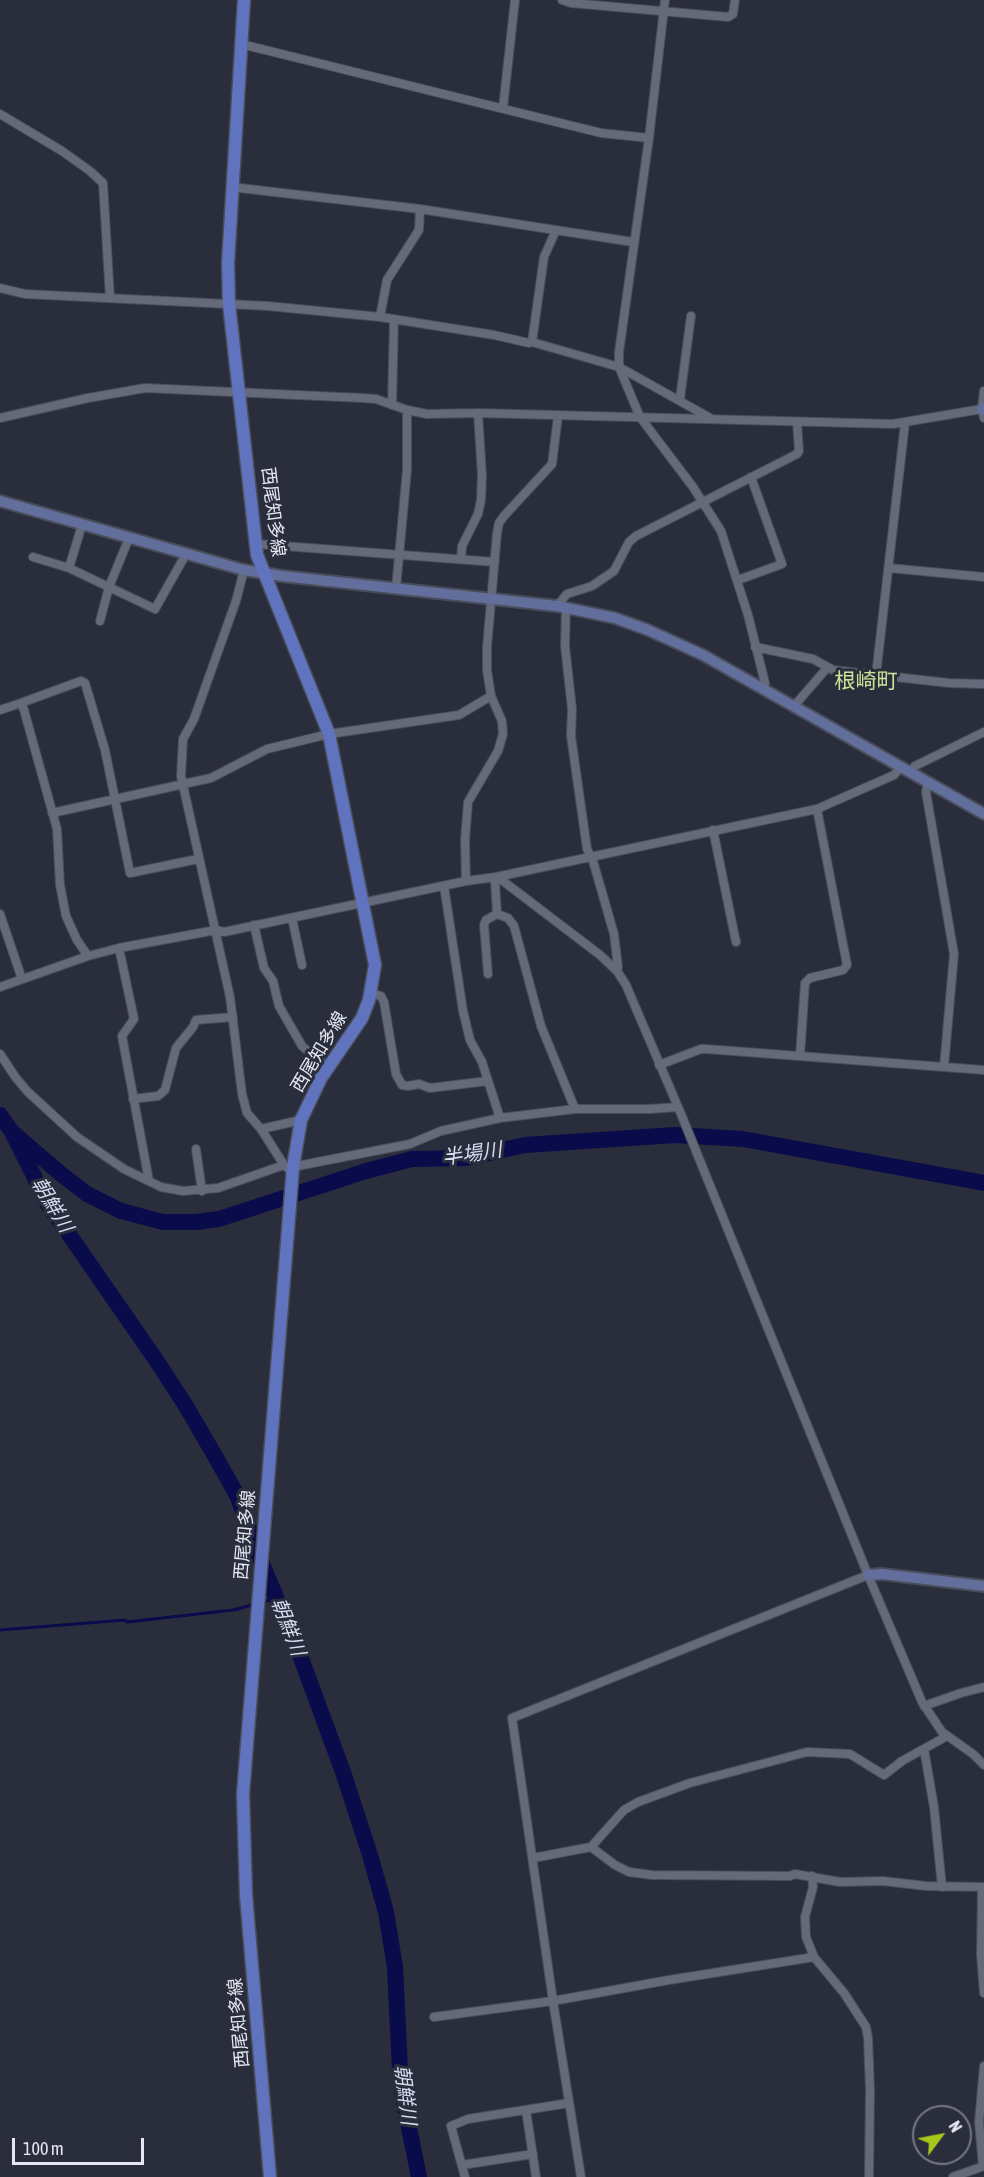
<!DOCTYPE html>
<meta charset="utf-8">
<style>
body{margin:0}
#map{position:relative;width:984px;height:2177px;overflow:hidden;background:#2a2e3c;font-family:"Asap Condensed",sans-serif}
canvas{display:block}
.north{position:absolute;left:912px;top:2105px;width:60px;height:60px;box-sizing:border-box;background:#2a2e3c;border:2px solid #757885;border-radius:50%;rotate:58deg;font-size:16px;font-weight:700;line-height:24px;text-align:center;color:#e5e8f2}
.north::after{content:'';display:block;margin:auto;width:21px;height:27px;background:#a9c71b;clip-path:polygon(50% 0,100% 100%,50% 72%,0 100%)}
.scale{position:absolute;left:12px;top:2138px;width:132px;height:27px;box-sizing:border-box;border:3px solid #e5e8f2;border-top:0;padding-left:8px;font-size:18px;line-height:21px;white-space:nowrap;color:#e5e8f2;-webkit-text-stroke:4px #2a2e3c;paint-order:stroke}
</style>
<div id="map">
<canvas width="984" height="2177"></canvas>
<div class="north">N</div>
<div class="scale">100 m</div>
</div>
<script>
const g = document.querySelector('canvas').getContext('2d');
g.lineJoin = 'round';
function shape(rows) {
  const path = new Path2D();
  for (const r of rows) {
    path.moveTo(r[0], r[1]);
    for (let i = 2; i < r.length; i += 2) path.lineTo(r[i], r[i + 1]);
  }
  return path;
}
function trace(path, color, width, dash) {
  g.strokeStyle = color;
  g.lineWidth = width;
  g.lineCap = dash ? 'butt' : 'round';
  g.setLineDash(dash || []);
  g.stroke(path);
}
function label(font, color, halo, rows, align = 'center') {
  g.font = font + ' "Asap Condensed","Noto Sans JP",sans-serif';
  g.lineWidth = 6;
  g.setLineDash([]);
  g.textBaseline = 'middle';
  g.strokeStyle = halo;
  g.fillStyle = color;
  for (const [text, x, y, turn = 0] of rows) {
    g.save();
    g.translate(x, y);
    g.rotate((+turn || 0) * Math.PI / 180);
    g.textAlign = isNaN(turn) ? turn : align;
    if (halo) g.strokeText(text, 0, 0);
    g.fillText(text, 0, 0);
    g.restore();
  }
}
const stream = shape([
 [262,1602,277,1598],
 [0,1630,125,1620,127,1622,233,1610,256,1604]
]);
const river = shape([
 [0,1115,12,1132,61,1174,87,1194,121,1211,163,1222,197,1222,219,1219,366,1171,412,1159,467,1158,525,1145,675,1135,743,1139,984,1183],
 [12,1132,48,1204,156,1360,186,1406,215,1456,238,1497,256,1549,298,1650,343,1772,370,1855,386,1912,395,1967,400,2070,403,2098,419,2177]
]);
const street = shape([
 [562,0,571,3,728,17,733,14,735,0],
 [665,0,649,138,619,352,619,367,640,417,693,487,721,531,748,615,765,683,764,690],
 [241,44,601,133,649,138],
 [503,108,515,0],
 [0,114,62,151,90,171,103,183,110,298],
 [231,187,420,209,633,242],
 [0,288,25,294,268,306,380,317,494,335,529,343,532,342,619,367,712,419],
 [380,317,387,280,419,230,420,209],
 [532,342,544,257,556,230],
 [984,391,982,409,984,418],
 [680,399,691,316],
 [392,405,394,319],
 [0,418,88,398,145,388,363,398,376,399,407,410,427,414,478,413,893,424,982,409],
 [257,544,495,562],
 [33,557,69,568,155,609,186,554],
 [461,559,462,546,478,514,481,500,482,476,478,413],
 [69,568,82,525],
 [889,568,984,577],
 [244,570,236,601,194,719,183,739,181,776,230,997,242,1094,247,1113,261,1129,284,1165],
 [738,580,782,564,751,477],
 [396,588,407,470,407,410],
 [557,606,567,594,592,586,614,571,629,542,636,536,797,454,799,451,797,422],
 [566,607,565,646,572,709,571,736,587,849,593,861,614,934,618,967,617,971],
 [100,621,109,587,129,538],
 [755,647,813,659,833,670,949,683,984,684],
 [876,675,905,423],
 [21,703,81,681,85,683,105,750,130,873,198,859],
 [794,706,827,668],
 [0,710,21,703,24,710,57,829,60,885,66,916,77,940,88,956],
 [910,772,915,766,984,732],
 [928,782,926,792,954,954,944,1067],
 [52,813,211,778,267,749,329,734,459,715,491,696],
 [713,830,736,942],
 [496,877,503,881,600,955,617,971,626,985,681,1114,868,1575,922,1702,942,1732,973,1754,984,1765],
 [496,877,495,881,497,914,508,918,514,926,541,1026,575,1109],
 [466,881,465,840,468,802,498,751,503,734,502,721,491,696,487,670,487,647,497,533,499,523,504,516,552,464,558,416],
 [444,886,463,1011,470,1040,482,1062,500,1118],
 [0,914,22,979],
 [292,918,302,965],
 [254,925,264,968,273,981,279,1006,302,1046,328,1068],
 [119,948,134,1019,122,1036,149,1181],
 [488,974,484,925,486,920,497,914],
 [0,987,88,956,119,948,216,930,224,932,466,881,496,877,817,809,894,775,901,767],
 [371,993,381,996,384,1002,396,1074,402,1085,408,1086,419,1084,430,1088,488,1081],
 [0,1054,16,1078,28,1092,77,1137,124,1169,161,1187,183,1191,218,1188,284,1165,287,1168,410,1144,441,1131,500,1118,575,1109,650,1109,678,1107],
 [800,1056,805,983,810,978,843,970,847,965,817,809],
 [659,1065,701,1049,706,1049,984,1070],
 [133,1099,158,1096,165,1090,176,1048,193,1027,196,1020,233,1017],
 [261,1129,301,1120],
 [196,1149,202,1191],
 [924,1706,961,1693,984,1687],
 [924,1749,934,1807,942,1887],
 [591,1847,615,1865,629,1872,652,1875,790,1876,795,1874,840,1882,883,1881,926,1886,984,1887],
 [533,1858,591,1847,624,1810,638,1802,690,1783,807,1752,850,1754,884,1775,902,1761,947,1736],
 [812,1876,813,1887,805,1917,806,1937,814,1957,844,1993,866,2027,868,2038,870,2090,869,2177],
 [982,1887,981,1955,984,1993],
 [434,2017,553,2001,669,1980,814,1957],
 [526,2110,536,2177],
 [462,2165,533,2154],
 [983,2166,979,2122,984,2066],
 [465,2177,451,2126,468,2119,569,2103],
 [581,2177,553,2001,512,1718,868,1575],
 [953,2177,984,2166]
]);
const secondary = shape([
 [982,409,984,409],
 [0,501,244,570,282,576,557,606,615,618,648,630,703,655,984,814],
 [868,1575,882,1574,984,1586]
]);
const primary = shape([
 [244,0,228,263,229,304,257,555,329,734,375,965,369,1000,362,1018,321,1078,301,1120,293,1167,243,1794,246,1895,270,2177]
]);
const streetNames = [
 ["西尾知多線",273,512,83],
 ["西尾知多線",319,1052,-59],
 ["西尾知多線",245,1535,-85],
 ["西尾知多線",239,2023,-95]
];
const waterNames = [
 ["半場川",472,1154,-8],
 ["朝鮮川",52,1205,59],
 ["朝鮮川",288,1627,69],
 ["朝鮮川",405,2095,83]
];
const quarterNames = [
 ["根崎町",866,681]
];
trace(stream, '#090b4b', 3);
trace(river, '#090b4b', 16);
trace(street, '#494d59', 10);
trace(secondary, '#494d59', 14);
trace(primary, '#494d59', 15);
trace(street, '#646a7a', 8);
trace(secondary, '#626e9c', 10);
trace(primary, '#6073be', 12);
label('18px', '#e5e8f2', '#2a2e3c', streetNames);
label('italic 20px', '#d5dcf0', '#2a2e3c', waterNames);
label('21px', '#cee196', '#2a2e3c', quarterNames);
</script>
